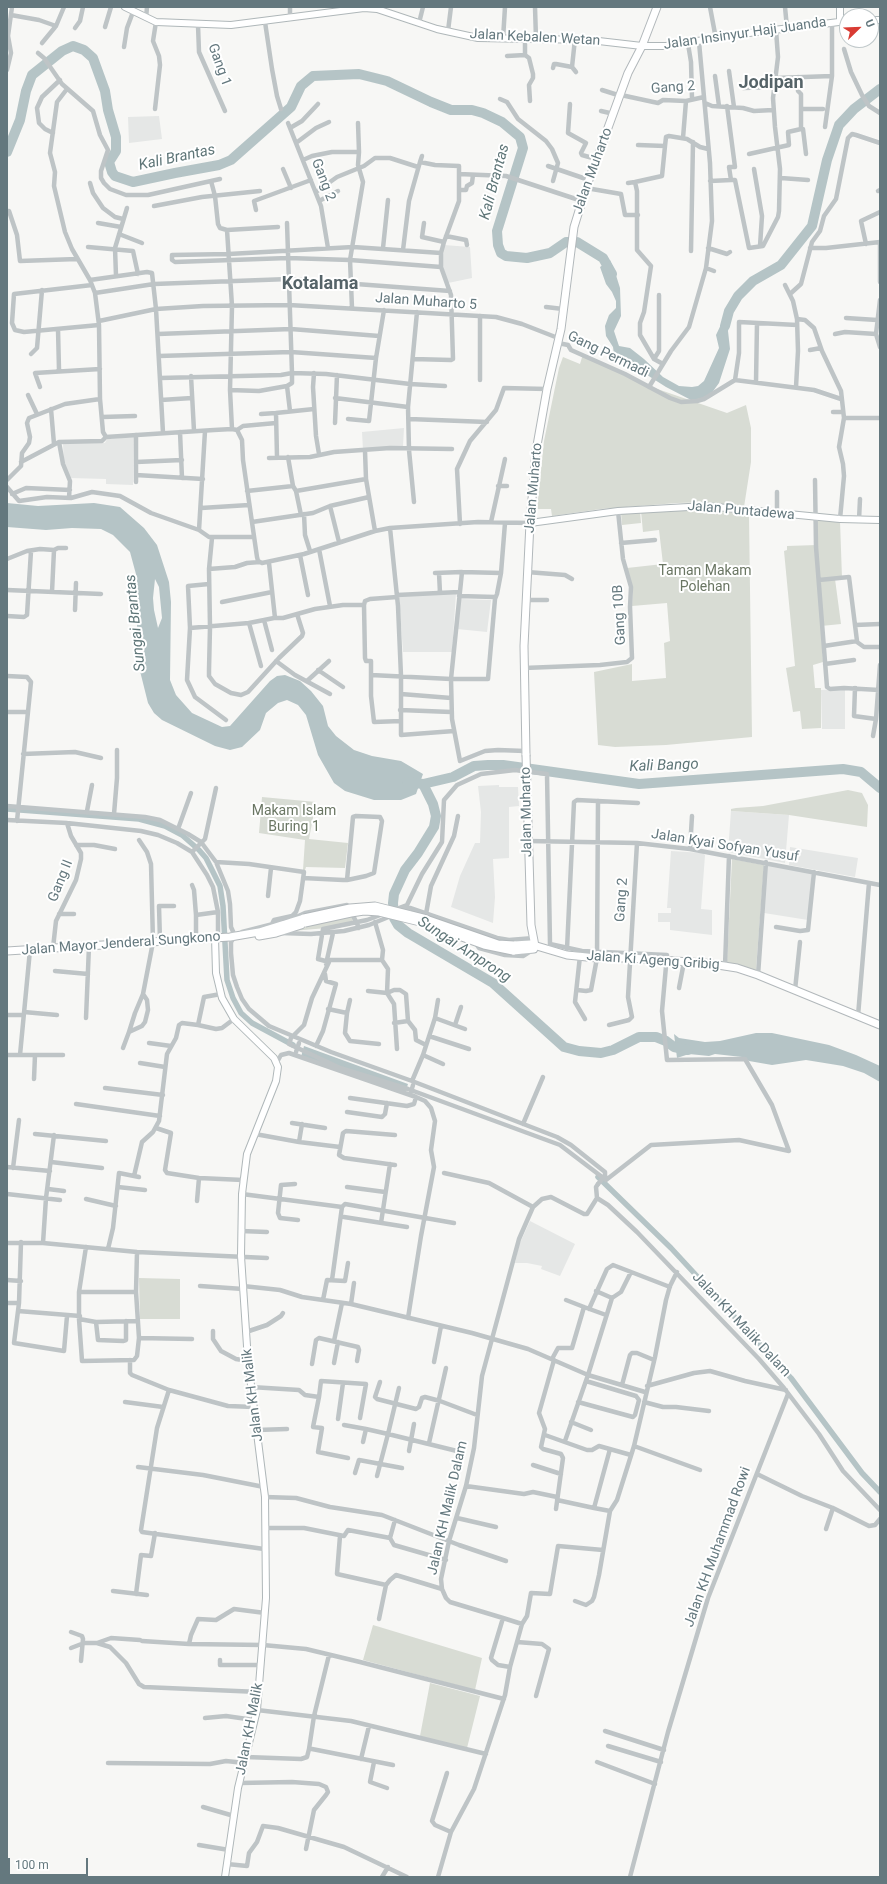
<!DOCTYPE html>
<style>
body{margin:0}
#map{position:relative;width:887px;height:1884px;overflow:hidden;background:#f7f7f5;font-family:Roboto,sans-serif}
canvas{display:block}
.frame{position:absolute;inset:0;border:8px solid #64787e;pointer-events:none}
.north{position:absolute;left:839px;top:8px;width:40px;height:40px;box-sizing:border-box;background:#fff;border:1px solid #c1c9cb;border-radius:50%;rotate:67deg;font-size:11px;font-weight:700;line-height:16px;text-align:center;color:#64787e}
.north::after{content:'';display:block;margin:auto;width:14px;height:18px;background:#d93b33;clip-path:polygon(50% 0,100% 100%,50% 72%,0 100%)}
.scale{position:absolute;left:8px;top:1858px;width:80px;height:18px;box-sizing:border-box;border:2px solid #64787e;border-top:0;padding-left:5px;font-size:12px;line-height:14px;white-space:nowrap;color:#64787e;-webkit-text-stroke:3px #fff;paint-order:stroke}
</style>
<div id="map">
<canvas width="887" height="1884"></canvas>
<div class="frame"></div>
<div class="north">U</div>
<div class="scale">100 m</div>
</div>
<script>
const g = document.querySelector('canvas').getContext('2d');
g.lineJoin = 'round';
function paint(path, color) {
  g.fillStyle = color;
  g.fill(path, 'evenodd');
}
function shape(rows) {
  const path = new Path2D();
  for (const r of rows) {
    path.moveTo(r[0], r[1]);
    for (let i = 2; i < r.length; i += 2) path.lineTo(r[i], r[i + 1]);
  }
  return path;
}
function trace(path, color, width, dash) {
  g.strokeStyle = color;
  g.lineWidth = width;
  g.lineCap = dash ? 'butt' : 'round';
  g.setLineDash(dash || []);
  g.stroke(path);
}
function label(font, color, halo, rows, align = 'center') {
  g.font = font + ' Roboto,sans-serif';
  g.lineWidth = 4;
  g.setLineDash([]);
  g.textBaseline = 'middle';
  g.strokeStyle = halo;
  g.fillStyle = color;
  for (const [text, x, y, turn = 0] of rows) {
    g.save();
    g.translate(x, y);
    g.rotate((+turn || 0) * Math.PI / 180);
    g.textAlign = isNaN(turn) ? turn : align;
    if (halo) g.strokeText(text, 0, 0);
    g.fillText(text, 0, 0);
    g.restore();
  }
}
const built = shape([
 [159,116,162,139,129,143,128,117],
 [444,245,470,247,472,278,448,283,442,263],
 [404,428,403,446,363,450,362,432],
 [134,437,133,485,106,484,106,479,70,478,64,467,63,443,105,443,107,439],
 [456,593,452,652,403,652,399,596],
 [460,599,491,600,487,632,457,629],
 [845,689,845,729,822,729,821,690],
 [499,785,499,787,518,787,519,806,509,807,509,858,493,859,495,897,493,923,451,907,460,876,475,843,480,843,481,812,478,786],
 [731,811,789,815,785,863,728,852],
 [790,847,858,858,855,877,789,865],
 [671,851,703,853,705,855,701,909,712,910,712,935,670,930,670,922,658,922,658,913,671,913,671,908,667,908],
 [767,865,812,873,808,920,764,913],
 [530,1221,575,1244,560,1276,541,1269,542,1266,527,1263,515,1263,519,1245]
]);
const green = shape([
 [583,354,640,383,727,413,746,405,751,428,751,462,744,507,707,502,677,503,601,509,552,516,551,509,537,509,544,441,559,368,563,357,580,364],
 [677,509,723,511,749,515,752,737,666,745,615,747,598,745,594,672,632,664,632,681,666,678,664,643,670,641,667,603,632,606,633,590,627,568,663,564,659,530,643,532,641,511],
 [640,511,641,523,622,525,621,513],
 [816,520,840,521,842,578,835,579,841,624,821,626,823,662,813,665,815,688,821,688,821,728,802,729,800,711,793,712,786,668,795,666,784,551,787,550,787,546,817,545],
 [848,790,862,793,868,805,867,827,789,815,731,811,731,809,736,808,763,806],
 [262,797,316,802,309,839,348,843,345,868,306,867,305,870,303,870,305,840,259,833],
 [732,859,764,865,756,970,727,962],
 [352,916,353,920,350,926,292,931,293,929,306,926],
 [139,1278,180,1279,180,1319,140,1319],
 [373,1625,482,1658,475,1690,363,1660],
 [430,1683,480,1696,467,1748,420,1736]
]);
const water = shape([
 [610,260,615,272,620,288,621,316,614,331,619,346,630,348,644,359,663,377,679,386,692,387,698,386,704,381,719,348,716,335,726,314,731,315,728,331,730,349,719,383,711,394,704,398,691,400,666,387,614,354,613,347,606,336,605,326,609,315,616,308,616,301,612,292,606,284,600,267],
 [7,503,38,506,94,503,120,507,144,528,157,545,169,582,171,602,170,680,176,695,192,713,222,727,230,726,270,681,277,676,285,675,300,681,311,691,323,706,328,726,336,736,354,750,372,756,401,761,423,774,416,794,401,800,374,800,345,791,334,783,318,755,306,715,298,705,287,700,278,703,266,713,260,730,242,747,230,750,215,746,162,720,154,713,148,703,137,659,137,578,130,552,113,535,101,529,72,528,46,530,7,527],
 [155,579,159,587,162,618,158,628,154,610,153,598],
 [756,1033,772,1033,829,1045,856,1055,880,1066,880,1082,864,1073,843,1066,806,1060,772,1065,749,1061,742,1057,715,1054,709,1056,689,1054,677,1058,674,1034,679,1038,705,1042,720,1041],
 [304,1046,408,1084,405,1093,301,1057]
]);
const canal = shape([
 [7,809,139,819,165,826,182,835,199,850,206,858,220,886,223,906,227,980,233,998,241,1013,252,1023,293,1045],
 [598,1177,671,1248,791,1378,862,1473,880,1492]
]);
const river = shape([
 [7,152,20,120,26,91,32,75,62,51,73,46,84,50,93,58,105,91,108,110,116,137,116,151,109,162,112,172,115,176,133,182,175,173,219,165,231,160,291,107,301,86,313,76,359,74,387,81,431,102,451,110,472,110,483,113,502,122,520,137,523,148,497,231,498,245,501,253,506,256,527,258,550,253,566,242,577,242,603,258,612,274],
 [725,326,729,311,738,296,753,281,781,265,812,226,827,160,839,125,854,109,880,89],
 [407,782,423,784,453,777,474,766,488,765,503,765,639,784,843,769,861,772,880,788],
 [423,784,433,804,436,816,434,827,418,853,405,870,394,894,393,903,394,918,398,925,408,933,493,983,564,1047,579,1051,601,1053,613,1050,639,1037,656,1037,666,1041,674,1047,688,1050]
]);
const street = shape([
 [290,7,290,18],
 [535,7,536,39],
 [710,7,716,39],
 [785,7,787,28],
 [11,15,39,20,56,26],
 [146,18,147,7],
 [265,22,272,69,277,96,281,109],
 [419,23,423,7],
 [198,25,199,52,225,111],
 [105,27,111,7],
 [75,28,80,21,83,7],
 [448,31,451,7],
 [503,39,505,7],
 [42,43,56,26,64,7],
 [688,44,691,62,692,99],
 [124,47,127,28,133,12],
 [844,49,851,72,862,95,869,106,880,113],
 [38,53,44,58,62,84,93,111,100,135,108,150,101,171,101,178,104,183,110,189,126,195,148,195,220,179],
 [525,55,529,58,533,74,533,78,529,85,530,101],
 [507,56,525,55,525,39],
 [572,67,576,72],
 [553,68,554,64,556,64,572,67,575,39],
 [7,70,11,53,8,36,12,7],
 [729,71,734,107],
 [715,76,719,106],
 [798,77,798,91,801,94,801,129,803,129,806,154],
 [776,78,832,76,832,23],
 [743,88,775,87],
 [67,89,57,102,50,153,55,172,54,186,65,232,72,249,90,280,95,293,99,325,100,399,103,432,106,437,214,430,232,429,237,430,242,440,243,460,257,557,258,561,262,563,304,554,375,531,390,528,478,522,530,523],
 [602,90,621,96],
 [621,95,658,103,663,100,686,101,704,97],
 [500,99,507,102,518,119,546,141,552,149,558,163,553,181],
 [705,103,712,106,743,108,754,111,773,110],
 [570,104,568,133,586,143,581,153,582,155,596,159],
 [727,106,735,167,729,167,731,180,735,180,749,248,763,246,778,217,779,211,780,169,775,127,773,98,778,57,776,30],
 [155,109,160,65,159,56,153,41,156,22],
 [801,109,823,109],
 [601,111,614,114],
 [288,123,321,206,328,248],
 [358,123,359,152],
 [825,127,832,76],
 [290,128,302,121,318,104],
 [53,133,45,129,39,123,37,108,42,97,60,80],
 [683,138,686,101],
 [296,143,316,128,329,122],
 [638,145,665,146,666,137,669,136,687,139,700,147,708,149],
 [749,154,789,145,788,132,801,129],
 [303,160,312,156,332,152,359,152,358,165,363,182,350,260,352,308],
 [420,162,422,156],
 [548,166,589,180],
 [283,169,291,188],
 [754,169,762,216,760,246],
 [459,174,506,176,582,201],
 [781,178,808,180],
 [211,181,215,196,218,224,220,228,227,230,232,306,230,390,232,429],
 [710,181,731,180],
 [635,182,662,176,665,146],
 [90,183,93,193,103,208,115,217,123,219],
 [628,183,635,182,637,191,637,250,651,266,644,312,640,323,640,335,654,359,663,364],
 [586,188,621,194,625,215,638,215],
 [460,190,466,190,467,186,472,183,473,175],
 [878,191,880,190],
 [316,192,337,177,364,166,375,158,390,158,418,167],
 [319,201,338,191],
 [154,206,202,197,260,191],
 [256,210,254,201,311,180],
 [9,211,17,235,20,261,77,259],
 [98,223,121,227],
 [287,223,292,373,292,383,287,386],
 [424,223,422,237,444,242,441,253],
 [227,230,278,227],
 [119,234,142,243],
 [446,236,466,240,467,245],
 [880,242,880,282],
 [866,244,861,221,880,212],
 [88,247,133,251,138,274],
 [383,248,388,200],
 [708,248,727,254,730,252],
 [810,248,826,248,880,242],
 [403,250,409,201,420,162,435,165,459,166,459,201,444,242],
 [691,251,693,142],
 [706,268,714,271],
 [116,276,115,248,127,208],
 [90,280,147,272,152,273,156,309,163,433],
 [92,285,14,294,12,323,15,330,24,332,99,325],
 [785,285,793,301,797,319,798,351,796,387],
 [95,293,154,284,289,279,450,291],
 [790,294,801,284,812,242,820,231,824,216,836,199,848,138,852,134,856,135,880,143],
 [880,300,876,334,880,347],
 [546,307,563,309],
 [480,316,480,380],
 [846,318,877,320],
 [797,319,805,320,814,328,822,351,841,391,844,418,839,447,843,464,844,476,840,519],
 [99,321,156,309,203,306,289,305,496,317,522,324,558,338],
 [58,329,59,370],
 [158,334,291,329,379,336],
 [835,334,845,332,876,334],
 [558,343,568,345,571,350,625,374,670,398,681,402,697,401,704,399,735,380,814,390,841,399],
 [810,350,821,348],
 [31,354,37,348,42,290],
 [159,356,291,352,376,358],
 [413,359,451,360,453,359,451,295,441,267,441,253,353,247,229,254,172,255,172,260,175,262,288,258,350,260,441,267],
 [654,359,659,351,659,295],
 [314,373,313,387,316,436,319,454],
 [191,376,194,431],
 [160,378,281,375,292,373,326,374,410,384,445,386],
 [735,380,739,353,739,322,797,325],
 [756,382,757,323],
 [40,387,35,373,100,369],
 [649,387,671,351,689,327,706,268,712,221,710,163,699,42],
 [230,390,259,391,287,386,290,411],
 [28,395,37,414],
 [335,398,408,407],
 [161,400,192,398],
 [51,409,54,444],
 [833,412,843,412],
 [261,414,276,413],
 [102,417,135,416],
 [844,418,880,418],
 [348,419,369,421,376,358,384,310],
 [409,419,487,422],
 [335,423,337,375],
 [237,430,243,426,276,423],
 [180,432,182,478],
 [136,435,136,482],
 [59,442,63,464,70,481,69,498],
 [365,451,366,479,375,531],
 [277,457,276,413,314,409],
 [288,457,293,486,296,491,366,479],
 [269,458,310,457,334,452,390,448,452,449],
 [21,462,59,442,102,441,106,437],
 [136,462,182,460],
 [136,475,203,479],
 [7,480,21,466,22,453,29,443,30,437,27,423,29,418,65,404,100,399],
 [815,480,816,547,827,687,830,689,844,688,879,690],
 [498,486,507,486],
 [7,487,19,501,47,497,71,498,92,492,120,496,151,513,199,530,209,537,253,537],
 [247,491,293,486],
 [296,491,301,515],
 [777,492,777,514],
 [12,494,26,488,70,490],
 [414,502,409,450,408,407,417,312],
 [330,506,339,542],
 [201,508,249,505],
 [304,514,305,535,310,551],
 [859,520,860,499],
 [252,522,313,513,330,506,369,497],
 [491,522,505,459],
 [460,524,457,469,470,441,496,410,504,388,547,389],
 [390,528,398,606,401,676,401,735,454,731],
 [199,530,205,431],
 [212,538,209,569,210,627,209,670,209,676,215,684,231,693,241,695,248,692,279,658,302,636,303,633,297,614],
 [621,543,655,540],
 [319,549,330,606],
 [54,550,58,548,66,548],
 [300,555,308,595],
 [7,559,27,551,40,549,54,550,52,592],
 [269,563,275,618],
 [209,569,235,567,247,563,260,562],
 [527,572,565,575,572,579],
 [435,573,462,572],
 [439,573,440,593],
 [501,573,462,572,451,679,452,719,460,761,485,751,498,750,525,751],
 [819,580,849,577,857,641,824,646],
 [209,584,188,586,190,628,187,680,195,697,226,720],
 [7,590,101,594],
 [397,595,459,592],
 [459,596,495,597],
 [526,600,547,600],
 [222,602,272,592],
 [364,605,365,658,366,661,371,661,371,696,374,722,401,721],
 [75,610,76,583],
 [7,616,24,617,27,615,31,551],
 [264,620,272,650],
 [249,623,261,666],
 [855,625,880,624],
 [190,628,249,623,274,618,283,618,315,609,343,605,364,605,365,601,370,599,397,597],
 [857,642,864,647,880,647],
 [276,661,295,675,330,694],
 [825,664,854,660],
 [524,668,600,665,627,662,632,658,630,607,631,587,623,559,618,511],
 [318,670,343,687],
 [371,675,451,679,488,679,495,599,497,594,501,573,505,523],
 [7,676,27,677,31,682,17,821],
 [307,681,329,661],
 [855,688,854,716,876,719],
 [401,694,451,698],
 [400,710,451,712],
 [7,712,27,712],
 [873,736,876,719,880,665],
 [23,754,75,752,101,758],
 [515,770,547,774,550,944,582,951,667,955,662,1011,667,1060,745,1059,772,1105,789,1151,739,1140,651,1145,606,1180,560,1145,408,1089,340,1068,289,1044,291,1038,304,1025,312,998,329,962,318,959,323,929,367,920,407,905,422,874,442,842,444,800,457,785,481,774,515,770],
 [7,806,145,817,160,820,188,834,201,842,216,862,228,891,230,904,231,927,235,936],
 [87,811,92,785],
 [114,814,117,778,117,750],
 [7,820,67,823,141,831,158,835,177,843,192,852,207,875,213,887,218,912,218,937],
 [178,829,191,793],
 [528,841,637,843,690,849,880,885],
 [76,845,94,845,115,849],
 [690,849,692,816],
 [192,852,205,839,216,788],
 [216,862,249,864,304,872,300,901,296,912,292,916,274,920,272,924],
 [303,878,343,880,347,880,352,879,366,876,374,873,382,821,380,817,356,816,353,817,347,880],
 [192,885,194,890,196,915,218,912],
 [268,896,271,868],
 [403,910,410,908,497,938,509,940,534,938],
 [59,914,74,914],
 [426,914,431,886,454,836,458,816],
 [196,915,196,938],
 [292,919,305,913,347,905,349,907,359,928],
 [776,927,800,931,808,930,814,872],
 [242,932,281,922],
 [281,933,311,934,344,931,369,925,391,916],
 [235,936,231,942,231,953,233,975,237,987,242,999,249,1009,269,1026,331,1052,412,1081,557,1137,571,1145,605,1172,605,1176],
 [160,941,159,906,174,906],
 [475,942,479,948,505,955,523,956,534,949],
 [53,948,56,921,76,880,81,859,81,853,71,836,67,823],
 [567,949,574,802,577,800,638,803],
 [580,956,575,1002,585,1019],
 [327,960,382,960,383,950,375,922],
 [326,964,333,933],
 [725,966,729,856],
 [55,971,88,974],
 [758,975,766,862],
 [679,988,684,962],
 [577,990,586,991,591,990,597,958,598,801],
 [795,990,800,942],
 [368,991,387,993,388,969,382,960],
 [328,1009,347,1013,345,1033,350,1041,379,1044],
 [24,1012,57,1015],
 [347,1013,350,1000],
 [7,1015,23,1015],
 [858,1016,869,883],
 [86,1018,89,946],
 [435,1018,465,1029],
 [394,1023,408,1021],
 [198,1025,204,997,221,994],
 [455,1025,461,1007],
 [609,1025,629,1020,632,1017,628,997,637,843],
 [129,1032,135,1013,143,994],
 [429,1036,469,1049],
 [149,1043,171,1046],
 [316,1046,323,1031,336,984,326,981,325,974],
 [123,1048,129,1032,142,1026,145,1022,148,1010,147,1000,143,994,153,942,151,864,147,852,139,840],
 [397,1049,394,1004,387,993,394,990,400,990,406,994,408,1021,415,1030,416,1040,426,1045],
 [7,1055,35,1055,34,1079],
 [20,1055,30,950],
 [35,1055,63,1055],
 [423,1055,443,1064],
 [277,1062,281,1055,289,1053,416,1097,425,1101,431,1108,435,1121,431,1150,434,1167,421,1236,408,1318],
 [140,1063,165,1067],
 [412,1081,423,1055,435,1018,438,1000],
 [105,1088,163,1095],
 [350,1098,407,1106,414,1104,416,1097],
 [76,1104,160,1116],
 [347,1112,382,1117,385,1114,387,1103],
 [292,1123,325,1128],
 [523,1124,543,1077],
 [156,1128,171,1133,165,1170,167,1173,199,1178,243,1180],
 [35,1134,106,1141],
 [255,1134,299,1142,340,1147],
 [299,1142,302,1124],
 [51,1162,102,1168],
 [395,1165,344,1158,339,1155,343,1133,346,1131,395,1135],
 [7,1167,50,1171],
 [13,1168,19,1120],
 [444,1173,489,1183,533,1207],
 [134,1176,142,1142,153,1132,159,1121,167,1054,176,1038,179,1025,182,1023,198,1025,216,1029,222,1028,234,1019],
 [295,1184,281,1185,278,1213,280,1218,298,1220],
 [118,1187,145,1190],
 [347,1187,385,1192],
 [48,1189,64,1191],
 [7,1194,60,1200],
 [242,1194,342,1207],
 [597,1198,608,1205,637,1232,759,1359,784,1388,819,1434,843,1471,880,1510],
 [86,1199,116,1206],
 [197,1201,199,1178],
 [344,1217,407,1227],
 [381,1223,390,1164],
 [241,1231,267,1232],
 [21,1242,19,1303,14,1343,64,1351,67,1316],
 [7,1243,43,1243,137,1252,267,1258],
 [43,1243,46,1198,54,1135],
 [86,1247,79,1292,79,1319,96,1322,137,1321],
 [108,1249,113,1228,119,1173,139,1177],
 [137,1252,136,1292,139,1338,192,1339],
 [7,1280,21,1281],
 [332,1280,342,1207,345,1204,454,1223],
 [200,1286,243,1289],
 [243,1286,280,1290,302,1297,351,1304,472,1333,528,1349,588,1375,645,1392],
 [596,1291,612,1298],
 [79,1292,136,1292],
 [323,1300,327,1280,345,1281,348,1263],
 [566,1300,584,1307],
 [7,1303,19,1303],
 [351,1304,354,1283],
 [589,1309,607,1269,613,1265,670,1287],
 [18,1311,80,1316],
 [79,1319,82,1361,134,1360,137,1356,139,1338],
 [96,1322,98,1340,123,1341,126,1340,126,1321],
 [213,1331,213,1339,221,1351,236,1359,248,1361],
 [246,1332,267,1325,281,1316,283,1313],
 [334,1341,342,1303],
 [552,1359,558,1348,572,1348,584,1307,606,1315],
 [130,1360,130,1373,132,1375,169,1390,228,1406,254,1407],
 [554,1360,539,1413,545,1429,541,1447,543,1449,561,1454,563,1458,556,1509],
 [434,1362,441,1326],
 [334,1363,338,1342],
 [312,1364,316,1340,319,1338,358,1347,359,1350,357,1361],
 [380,1382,375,1397,377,1399,416,1409,419,1407,422,1398,425,1397,440,1401,477,1415],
 [622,1385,630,1355,632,1353,637,1353,654,1360],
 [647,1386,694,1373,710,1371,745,1381,786,1390],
 [251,1387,299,1390,305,1395,319,1397,313,1427,322,1428,318,1452,348,1458],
 [169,1390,157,1428,141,1530,142,1532,264,1549],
 [319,1397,321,1381,366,1384,360,1418],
 [125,1402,163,1407],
 [578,1402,633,1417,635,1415,639,1400,636,1396,586,1381],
 [644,1402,663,1407,676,1407,709,1411],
 [338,1419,343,1383],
 [571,1422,591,1430],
 [344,1425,366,1429],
 [257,1430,287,1429],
 [545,1435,587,1450,592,1450,599,1446,631,1455],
 [565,1441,588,1375,612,1298,621,1292,631,1272],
 [363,1442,366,1429,388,1434,399,1388],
 [429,1443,446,1368],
 [634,1446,700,1470],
 [409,1451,414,1424],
 [533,1465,561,1474],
 [138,1467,203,1475,264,1487],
 [355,1473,359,1460,402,1468],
 [757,1474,802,1496,833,1508,869,1526,875,1525,880,1519],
 [377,1476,388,1434,461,1452],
 [466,1486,524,1494,533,1492,557,1497],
 [265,1497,296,1498,330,1507,382,1515,459,1545,506,1561],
 [557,1500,594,1508,610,1449],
 [594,1508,610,1511],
 [457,1518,496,1527],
 [265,1528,304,1528,344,1536,348,1530,390,1538,394,1545,446,1560],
 [826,1529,833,1508],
 [340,1536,337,1574,386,1585,390,1580,396,1575,442,1589],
 [390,1538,395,1520],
 [113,1591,147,1595],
 [136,1594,141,1555,151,1556,155,1533],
 [575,1601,586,1605,592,1601,594,1597,599,1575,610,1511,617,1500,634,1446,655,1357,666,1300,670,1286,677,1272],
 [265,1613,234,1609,216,1620,198,1619,191,1635,189,1644,263,1645,306,1649,360,1662,504,1699],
 [503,1618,450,1602,446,1598,442,1589,441,1579,449,1541,466,1486,474,1448,482,1376,519,1239,533,1207,542,1199,551,1197,584,1214,587,1214,597,1198,596,1187,598,1184],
 [379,1619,386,1585],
 [71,1632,82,1636,83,1639,81,1661],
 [142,1641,189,1644],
 [517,1642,542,1644,549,1649,536,1696],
 [97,1643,111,1638,140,1640],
 [71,1648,84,1643,97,1643,110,1647,126,1663,139,1684,144,1687,259,1692],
 [220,1660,220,1665,261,1665],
 [510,1667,522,1624],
 [257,1710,351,1721,486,1754],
 [205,1718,226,1716,254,1720],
 [605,1731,664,1750],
 [608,1746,661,1762],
 [309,1749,314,1716,329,1655],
 [246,1757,301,1759,307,1757,309,1749,312,1749,393,1765],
 [361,1759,369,1726],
 [374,1762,370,1782,387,1788],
 [597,1762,655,1784],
 [108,1763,210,1764,226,1761,245,1763],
 [447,1773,432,1821,435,1825,451,1832],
 [240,1783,292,1782,319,1784,326,1787,328,1792,326,1795,314,1810,306,1849],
 [203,1807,234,1816],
 [199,1845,229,1850],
 [227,1864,247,1866,249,1853,257,1842,263,1826,278,1828,344,1847,407,1877],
 [382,1877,388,1867],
 [438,1877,451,1832,474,1789,505,1695,510,1667,498,1665,492,1660,491,1658,503,1618,522,1624,527,1616,531,1593,550,1594,558,1546,603,1550],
 [630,1877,668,1732,708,1598,788,1394]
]);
const secondary = shape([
 [125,7,156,22,231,25,364,8,377,9,437,29,478,38,590,40,642,46,666,46,741,34,847,21],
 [871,20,880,20],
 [840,22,840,7],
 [530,523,618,511,706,506,840,519,880,520],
 [215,937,216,973,222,998,234,1019,274,1058,278,1067,276,1081,247,1154,242,1194,241,1256,248,1361,265,1497,266,1598,257,1710,238,1788,225,1877]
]);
const primary = shape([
 [526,755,524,646,530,523,536,451,547,389,561,329,574,227,586,188,628,73,642,46,657,7],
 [259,936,276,933,301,925],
 [514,945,530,944,567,955,597,958,630,958,705,963,737,968,758,975,880,1025],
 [7,951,230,937,259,932,304,918],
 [513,951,534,949,535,946,531,925,527,789]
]);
const streetBridge = shape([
 [296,1052,299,1043],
 [411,1092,413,1085],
 [598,1184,605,1176]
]);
const primaryBridge = shape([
 [526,755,527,789],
 [304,918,350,908,375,906,423,918,498,944,514,945],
 [305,923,351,913,364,911,379,912,420,922,484,945,513,951]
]);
const streetNames = [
 ["Jalan Insinyur Haji Juanda",745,34,-8],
 ["Jalan Kebalen Wetan",535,38,3],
 ["Gang 1",219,65,70],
 ["Gang 2",673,88,-4],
 ["Jalan Muharto",593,171,-70],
 ["Gang 2",323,180,69],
 ["Jalan Muharto 5",426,302,4],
 ["Gang Permadi",608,355,26],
 ["Jalan Muharto",534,488,-85],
 ["Jalan Puntadewa",741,511,5],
 ["Gang 10B",620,615,-93],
 ["Jalan Muharto",527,812,-91],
 ["Jalan Kyai Sofyan Yusuf",725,846,9],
 ["Gang II",61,881,-68],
 ["Gang 2",622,900,-86],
 ["Jalan Mayor Jenderal Sungkono",121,944,-4],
 ["Jalan Ki Ageng Gribig",653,961,4],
 ["Jalan KH Malik Dalam",741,1325,47],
 ["Jalan KH Malik",253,1395,-97],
 ["Jalan KH Malik Dalam",448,1508,-77],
 ["Jalan KH Muhammad Rowi",718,1547,-70],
 ["Jalan KH Malik",250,1729,-79]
];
const parkNames = [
 ["Taman Makam",705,571],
 ["Polehan",705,587],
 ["Makam Islam",294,811],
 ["Buring 1",294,827]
];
const waterNames = [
 ["Kali Brantas",177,158,-12],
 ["Kali Brantas",495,182,-75],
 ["Sungai Brantas",136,623,-96],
 ["Kali Bango",664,766,-2],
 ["Sungai Amprong",464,950,33]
];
const districtNames = [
 ["Jodipan",771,83],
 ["Kotalama",320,284]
];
paint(built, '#e5e7e6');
paint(green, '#d8dcd4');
paint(water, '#b5c4c6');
trace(canal, '#b5c4c6', 5.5);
trace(river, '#b5c4c6', 10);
trace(secondary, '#afb7b9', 8);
trace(primary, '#b2b8bb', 9);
trace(street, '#bec4c6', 4.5);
trace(secondary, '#fff', 6);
trace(primary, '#fff', 7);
trace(primaryBridge, '#b2b8bb', 9, []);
trace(streetBridge, '#bec4c6', 4.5);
trace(primaryBridge, '#fff', 7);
label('14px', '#64787e', '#fff', streetNames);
label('14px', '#6a7663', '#fff', parkNames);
label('italic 15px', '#5f7678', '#fff', waterNames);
label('bold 18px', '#566469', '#fff', districtNames);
</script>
